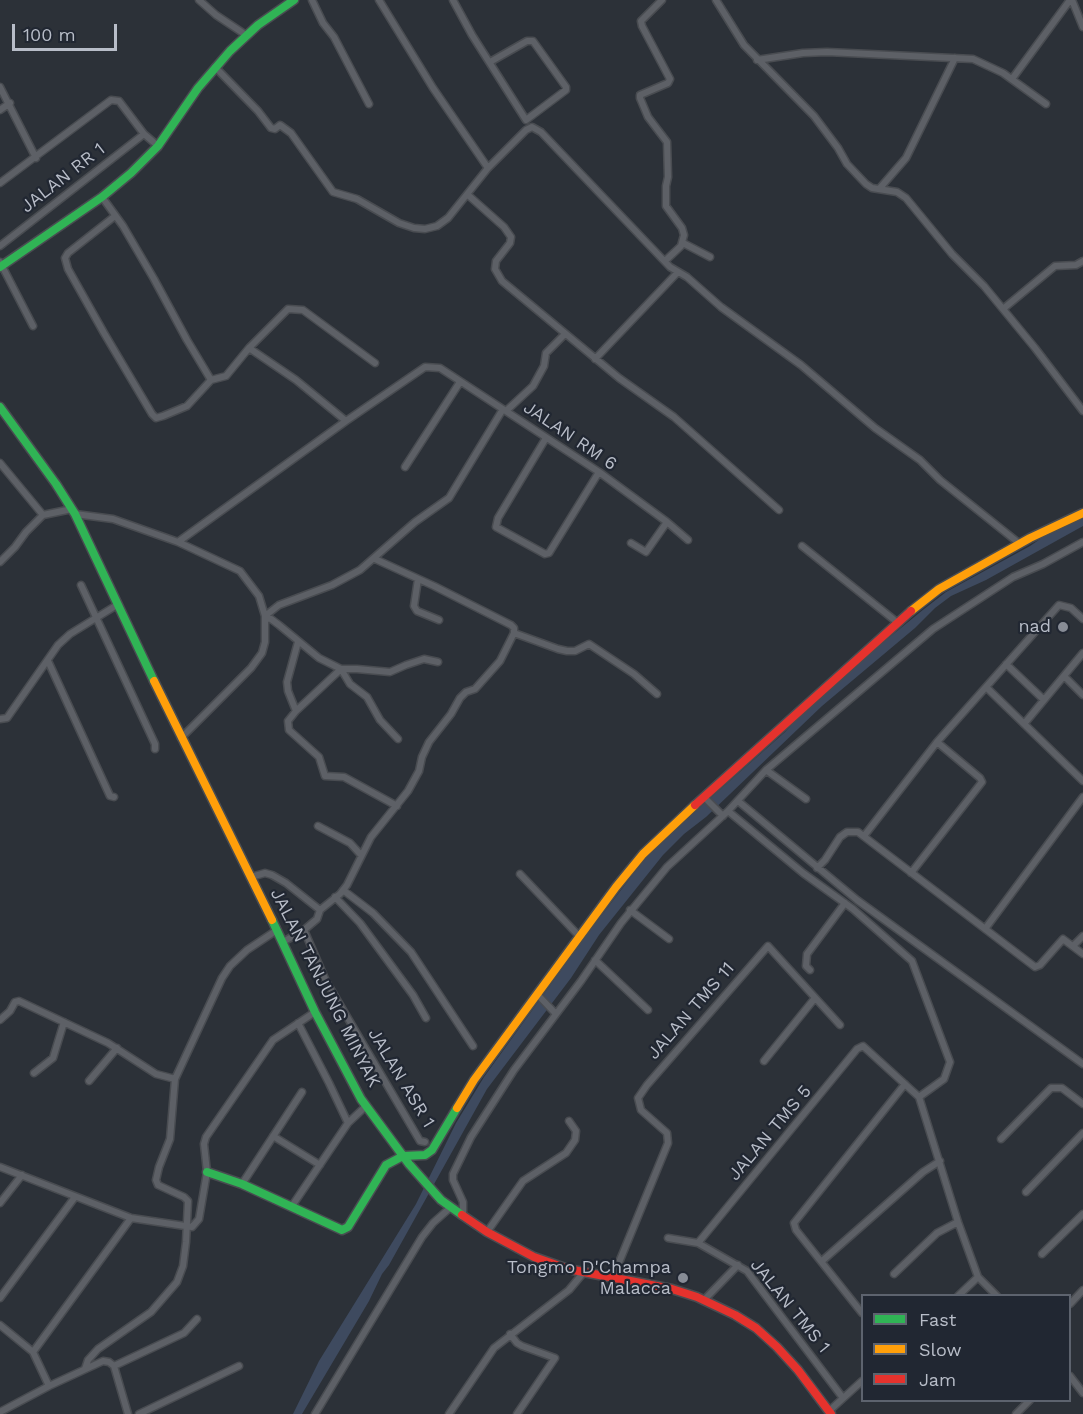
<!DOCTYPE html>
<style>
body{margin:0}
#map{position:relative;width:1083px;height:1414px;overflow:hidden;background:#2c3138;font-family:"Work Sans",sans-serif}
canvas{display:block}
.legend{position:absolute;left:861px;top:1294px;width:210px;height:108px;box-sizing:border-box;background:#212732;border:2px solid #5d636e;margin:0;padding:8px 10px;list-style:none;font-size:18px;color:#b8bdc8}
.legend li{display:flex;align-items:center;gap:12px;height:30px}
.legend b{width:30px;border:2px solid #5d636e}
.scale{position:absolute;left:12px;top:24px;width:105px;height:27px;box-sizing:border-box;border:3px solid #b8bdc8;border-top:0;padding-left:8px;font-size:18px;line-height:21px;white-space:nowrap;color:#b8bdc8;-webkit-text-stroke:4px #212732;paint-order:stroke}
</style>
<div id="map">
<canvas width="1083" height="1414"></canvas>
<ul class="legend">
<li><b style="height:8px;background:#30b455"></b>Fast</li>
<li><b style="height:8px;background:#ff9f0a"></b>Slow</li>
<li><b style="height:8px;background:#e5322d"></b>Jam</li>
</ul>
<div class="scale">100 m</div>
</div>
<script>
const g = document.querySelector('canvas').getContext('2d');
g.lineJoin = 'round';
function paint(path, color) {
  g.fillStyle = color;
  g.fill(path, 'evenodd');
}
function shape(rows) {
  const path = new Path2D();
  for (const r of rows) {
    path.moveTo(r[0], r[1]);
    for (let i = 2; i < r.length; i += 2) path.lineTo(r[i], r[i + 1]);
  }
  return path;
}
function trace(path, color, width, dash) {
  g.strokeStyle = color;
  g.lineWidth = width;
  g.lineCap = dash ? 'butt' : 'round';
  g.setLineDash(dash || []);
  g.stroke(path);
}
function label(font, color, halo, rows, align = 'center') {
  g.font = font + ' "Work Sans",sans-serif';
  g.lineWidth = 4.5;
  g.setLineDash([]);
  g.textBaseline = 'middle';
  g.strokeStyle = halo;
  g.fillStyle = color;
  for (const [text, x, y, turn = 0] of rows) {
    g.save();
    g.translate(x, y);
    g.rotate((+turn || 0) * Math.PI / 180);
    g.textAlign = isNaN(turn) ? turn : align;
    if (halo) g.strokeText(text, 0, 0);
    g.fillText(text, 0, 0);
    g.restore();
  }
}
const water = shape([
 [1083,518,1083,526,986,580,951,596,935,608,915,628,822,706,706,817,684,834,663,855,599,935,571,978,487,1089,389,1265,382,1274,369,1301,302,1414,293,1414,319,1361,416,1204,456,1123,484,1077,585,937,644,860,663,840,785,732,820,694,924,609,946,592,1030,546,1046,535]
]);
const street = shape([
 [199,0,216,15,246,35],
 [312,0,323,23,334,37,369,104],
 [379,0,433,88,488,168,526,130,532,127,541,132,670,267,687,277,721,307,801,365,875,428,920,460,940,480,1020,544],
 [453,0,472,35,526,120,566,90,566,87,533,41,527,41,490,62],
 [662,0,641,21,642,26,670,79,668,83,640,95,640,98,648,117,667,142,668,177,666,186,666,206,682,228,684,235,681,246,665,261],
 [716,0,744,45,814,116,838,148,847,164,866,184,872,188,897,192,906,198,952,254,984,286,1035,348,1083,411],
 [1072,0,1083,27],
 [757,60,803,53,827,52,973,59,1003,73,1046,104],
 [215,67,258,111,271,128,275,129,280,125,291,133,333,192,357,199,399,223,414,228,425,229,437,226,448,218,488,168],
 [1012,79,1070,0],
 [0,87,36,158],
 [0,110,10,103],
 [0,183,111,100,119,101,144,134,158,146],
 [880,188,906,158,955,58],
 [468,195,504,227,511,237,510,243,496,261,495,269,502,281,619,378,674,417,779,510],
 [102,197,123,226,154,279,187,340,211,380],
 [115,216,68,253,65,258,68,269,104,333,152,414,156,418,163,416,187,406,211,380],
 [683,243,710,257],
 [0,246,144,134],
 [0,262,33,326],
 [1003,309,1055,266,1076,265,1083,261],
 [249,348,296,380,346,421,425,367,440,368,599,472,667,522,688,540],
 [595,359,678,272],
 [211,380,226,376,249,348,288,309,303,310,375,363],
 [506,411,533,386,544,366,546,353,565,334],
 [546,438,498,518,496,527,545,554,549,553,599,472],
 [0,463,43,515],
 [405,467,460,382],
 [75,514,113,519,178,542,240,571,259,596,265,616,265,642,262,653,251,668,181,738],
 [178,542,346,421],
 [631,543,646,552,667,522],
 [802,546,898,623],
 [0,562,15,547,26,532,43,515,72,509],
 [418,579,414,606,417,611,439,620],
 [81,585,155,744,155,749],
 [265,616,279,605,332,585,360,570,415,522,449,498,503,409],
 [265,618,271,619,279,625,319,658,341,669,357,669,390,672,406,665,424,659,438,662],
 [514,633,558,649,567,651,575,651,589,644,634,674,657,694],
 [48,661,110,796,114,797],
 [1006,664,1044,700],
 [341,669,296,711,288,721,289,730,319,757,325,776,344,777,397,806],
 [341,669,350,684,367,697,380,720,398,739],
 [1064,676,1083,695],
 [986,687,1083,781],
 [296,711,288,691,287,682,298,642],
 [0,719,7,718,58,645,70,634,117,605],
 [1024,724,1083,653],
 [766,770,806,799],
 [707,800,723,816],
 [738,801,857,900,1083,1064],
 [728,811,803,873,853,909,912,961,950,1062,944,1079,919,1097],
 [318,826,350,843,361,855],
 [864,836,937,742,1059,605,1071,608,1083,619],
 [817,868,825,860,840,837,847,832,858,832,1035,967,1040,965,1063,939,1083,954],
 [911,873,982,782,980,778,937,742],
 [520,874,580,937],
 [251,877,265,873,272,875,286,883,320,910],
 [343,890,373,913,411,952,473,1046],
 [335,897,360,923,413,995,426,1018],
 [630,910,669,939],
 [985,929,1083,797],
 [304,930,326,981,420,1141,425,1142],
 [283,942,304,930,317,919,320,910,340,894,347,885,371,837,408,791,419,771,422,757,429,742,451,714,460,698,466,692,475,689,500,661,514,633,514,628,511,625,434,586,375,559],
 [1073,946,1083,936],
 [595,960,648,1010],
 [810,970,806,966,807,954,845,903],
 [537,994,556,1014],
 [0,1020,10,1011,15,1002,19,1001,108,1043,156,1074,175,1079],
 [298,1023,329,1083,348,1123],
 [764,1061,815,998],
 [34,1073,53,1058,64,1022],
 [89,1081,117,1048],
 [273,1136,320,1165],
 [1001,1139,1051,1088,1062,1088,1083,1104],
 [0,1167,131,1218,192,1227,199,1219,207,1172,204,1144,206,1137,273,1040,315,1012],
 [242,1184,302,1092],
 [1026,1192,1083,1133],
 [0,1203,22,1175],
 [292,1206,348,1123,366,1106],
 [463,1216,463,1202,453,1180,453,1174,471,1137,514,1070,581,981,621,923,667,867,728,811,766,770,933,629,1013,577,1043,564,1083,542],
 [487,1232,523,1181,566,1153,575,1140,576,1131,569,1121],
 [668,1238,698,1243,747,1271,843,1398],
 [698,1243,857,1049,863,1046,919,1097,958,1222,978,1277,997,1296],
 [1042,1254,1083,1214],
 [822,1261,923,1172,940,1161],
 [894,1274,937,1233,958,1222],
 [613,1277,668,1143,667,1133,641,1110,638,1098,647,1085,768,946,840,1025],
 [958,1296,978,1277],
 [0,1298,75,1197],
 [704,1300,738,1265],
 [1070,1304,1083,1290],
 [862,1313,796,1230,794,1223,905,1084],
 [0,1325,33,1352,49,1386],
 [510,1334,517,1343,522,1346,555,1358,517,1414],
 [33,1352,131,1218],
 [114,1366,184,1333,197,1319],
 [85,1369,88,1360,98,1349,151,1312,177,1282,183,1266,186,1242,188,1201,184,1197,158,1185,156,1180,159,1167,170,1139,175,1079,222,978,230,966,247,950,277,930],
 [1070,1376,1083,1393],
 [829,1411,862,1381],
 [0,1412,49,1386,103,1361,109,1362,114,1366,128,1414],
 [139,1414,239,1366],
 [315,1414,422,1237,433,1223,451,1207],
 [449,1414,494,1348,569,1290,584,1272],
 [1016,1414,1030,1400]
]);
const fast = shape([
 [0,267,102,197,131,173,158,146,198,88,230,51,258,25,294,0],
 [0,407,56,484,75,514,154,681],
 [272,920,315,1012,361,1099,409,1164,441,1200,462,1215],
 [207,1172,242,1184,342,1230,348,1227,386,1165,403,1156,425,1155,432,1150,457,1108]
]);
const slow = shape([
 [911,611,939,589,1030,538,1083,513],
 [154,681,272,920],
 [457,1108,474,1080,616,887,643,854,695,805]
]);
const jam = shape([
 [695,805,911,611],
 [462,1215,487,1232,534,1257,568,1269,672,1289,697,1297,735,1315,756,1328,777,1347,798,1370,831,1414]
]);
const markers = [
 [1063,627,6,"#878c96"],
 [683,1278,6,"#878c96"]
];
const streetNames = [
 ["JALAN RR 1",63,178,-38],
 ["JALAN RM 6",570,436,34],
 ["JALAN TANJUNG MINYAK",325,988,63],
 ["JALAN TMS 11",691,1011,-49],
 ["JALAN ASR 1",401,1078,59],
 ["JALAN TMS 5",770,1133,-50],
 ["JALAN TMS 1",790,1306,51]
];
const poiNames = [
 ["nad",1051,627],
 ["Tongmo D'Champa",671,1268],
 ["Malacca",671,1289]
];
paint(water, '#3e4a5f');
trace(street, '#494c51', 9);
trace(fast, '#494c51', 11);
trace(slow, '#494c51', 11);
trace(jam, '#494c51', 11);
trace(street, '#5d6066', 6);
trace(fast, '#30b455', 8);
trace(slow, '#ff9f0a', 8);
trace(jam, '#e5322d', 8);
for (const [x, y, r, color] of markers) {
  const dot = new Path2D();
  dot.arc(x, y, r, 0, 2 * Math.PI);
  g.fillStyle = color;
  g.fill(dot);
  trace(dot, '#212732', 2);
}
label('18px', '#b8bdc8', '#212732', streetNames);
label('18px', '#b8bdc8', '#212732', poiNames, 'right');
</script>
